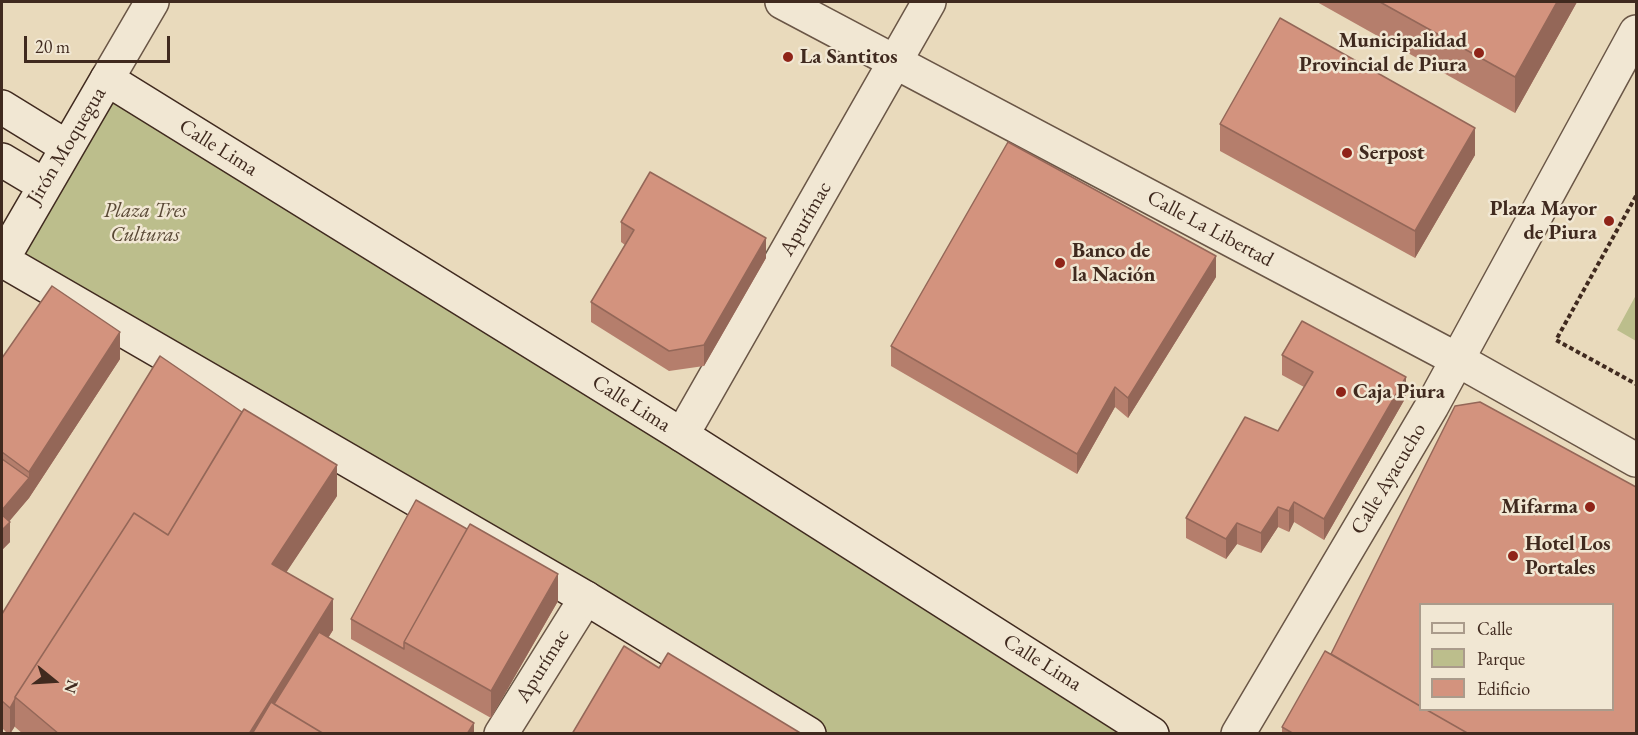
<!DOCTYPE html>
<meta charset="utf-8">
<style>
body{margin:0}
#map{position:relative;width:1638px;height:735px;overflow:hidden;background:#e9dabc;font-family:"EB Garamond",serif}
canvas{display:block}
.frame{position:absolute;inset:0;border:3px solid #402a1f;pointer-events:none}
.legend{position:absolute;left:1419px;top:603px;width:195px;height:108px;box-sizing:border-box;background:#f1e7d3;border:2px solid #aa9b8b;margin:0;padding:8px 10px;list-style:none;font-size:18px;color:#402a1f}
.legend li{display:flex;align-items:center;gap:12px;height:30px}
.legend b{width:30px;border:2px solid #aa9b8b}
.north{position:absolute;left:24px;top:651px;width:60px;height:60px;-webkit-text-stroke:4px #f1e7d3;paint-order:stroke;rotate:108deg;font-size:16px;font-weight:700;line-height:24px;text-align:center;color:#402a1f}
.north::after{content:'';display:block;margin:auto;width:21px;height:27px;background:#402a1f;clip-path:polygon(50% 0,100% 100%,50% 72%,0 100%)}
.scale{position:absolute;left:24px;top:36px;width:146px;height:27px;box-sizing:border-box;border:3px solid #402a1f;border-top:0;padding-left:8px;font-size:18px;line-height:21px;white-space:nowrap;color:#402a1f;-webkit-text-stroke:4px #f1e7d3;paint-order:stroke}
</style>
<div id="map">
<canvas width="1638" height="735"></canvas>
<div class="frame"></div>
<ul class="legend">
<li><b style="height:8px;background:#f1e7d3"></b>Calle</li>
<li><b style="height:16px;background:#bcbe8c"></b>Parque</li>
<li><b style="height:16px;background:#d3937e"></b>Edificio</li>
</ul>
<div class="north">N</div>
<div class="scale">20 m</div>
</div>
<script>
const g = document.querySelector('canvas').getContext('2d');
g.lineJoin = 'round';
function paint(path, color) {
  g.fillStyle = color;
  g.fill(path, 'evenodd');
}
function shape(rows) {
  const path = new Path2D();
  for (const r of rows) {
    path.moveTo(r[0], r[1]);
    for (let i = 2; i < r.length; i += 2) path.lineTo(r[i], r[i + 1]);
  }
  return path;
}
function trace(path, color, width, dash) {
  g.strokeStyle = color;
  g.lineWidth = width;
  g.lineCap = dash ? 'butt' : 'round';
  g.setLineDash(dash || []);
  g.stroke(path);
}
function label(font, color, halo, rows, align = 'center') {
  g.font = font + ' "EB Garamond",serif';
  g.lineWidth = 5;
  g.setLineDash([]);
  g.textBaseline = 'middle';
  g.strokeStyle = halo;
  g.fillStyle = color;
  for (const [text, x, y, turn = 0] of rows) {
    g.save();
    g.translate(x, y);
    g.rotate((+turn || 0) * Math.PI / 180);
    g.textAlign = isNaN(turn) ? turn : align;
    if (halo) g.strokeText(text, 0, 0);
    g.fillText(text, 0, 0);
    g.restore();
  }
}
const green = shape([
 [107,79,1152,733,809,733,2,260],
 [1636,295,1636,341,1617,330]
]);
const path = shape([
 [1636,196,1556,340,1636,384]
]);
const street = shape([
 [782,2,1458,360,1636,460],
 [107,79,152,2],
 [682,435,929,2],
 [501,734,586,598],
 [1238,734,1432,406,1636,32]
]);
const secondary = shape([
 [2,107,67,147],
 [2,160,44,185],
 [809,734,586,598,2,260,107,79,682,435,1152,734]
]);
const wall = shape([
 [1317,2,1577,2,1515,113],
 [1220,124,1475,155,1415,258,1220,151],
 [621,222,766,258,704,366,669,371,591,322,591,302,625,245,621,242],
 [1216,277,1128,418,1115,407,1077,474,891,366,891,346],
 [1282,355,1406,397,1324,540,1294,522,1289,532,1278,527,1261,553,1237,544,1226,559,1186,538,1186,518,1278,431,1304,387,1282,375],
 [2,358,120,359,29,498,9,521,10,542,2,550],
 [337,496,286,572,333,630,328,638,474,734,23,734,15,727,15,726,10,734,8,734,2,728,2,614],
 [558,601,491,718,351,639,351,619],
 [1331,654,1636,734,1282,734,1282,727]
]);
const shadedWall = shape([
 [1557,2,1577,2,1515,113,1515,77],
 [1475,128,1475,155,1415,258,1415,231],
 [766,238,766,258,704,366,704,345],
 [1216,256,1216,277,1128,418,1128,398],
 [120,332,120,359,29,498,2,530,2,510,29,478,29,472],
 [1406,377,1406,397,1324,540,1324,519],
 [1115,387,1115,407,1077,474,1077,454],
 [337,465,337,496,272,594,272,564],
 [1294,502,1294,522,1289,532,1289,511],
 [1278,507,1278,527,1261,553,1261,533],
 [10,522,10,542,2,550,2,530],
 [1237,523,1237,544,1226,559,1226,539],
 [558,574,558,601,491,718,491,691],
 [333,599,333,630,268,734,249,734],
 [15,699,15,726,10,734,10,708],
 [474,723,474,734,467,734]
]);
const building = shape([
 [1380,2,1557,2,1515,77,1380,2],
 [1280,18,1475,128,1415,231,1220,124,1280,18],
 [1008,142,1216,256,1128,398,1115,387,1077,454,891,346,1008,142],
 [650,172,766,238,704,345,669,351,591,302,634,230,621,222,650,172],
 [52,286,120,332,29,472,2,452,2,358,52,286],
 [1302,321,1406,377,1324,519,1294,502,1289,511,1278,507,1261,533,1237,523,1226,539,1186,518,1245,417,1278,431,1313,372,1282,355,1302,321],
 [160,356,242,412,168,535,134,513,15,697,15,699,10,708,2,701,2,614,160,356],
 [1480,402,1636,487,1636,734,1469,734,1427,710,1612,710,1612,604,1420,604,1420,706,1331,654,1455,406,1480,402],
 [244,409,337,465,272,564,333,599,249,734,59,734,15,697,134,513,168,535,244,409],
 [2,459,29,478,2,510,2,459],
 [416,500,467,529,404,642,404,649,351,619,416,500],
 [2,515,10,522,2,530,2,515],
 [470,524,558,574,491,691,404,642,470,524],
 [319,632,474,723,467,734,324,734,274,704,319,632],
 [624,646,659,668,668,653,802,734,572,734,624,646],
 [1325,651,1420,706,1420,710,1427,710,1469,734,1294,734,1282,727,1325,651],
 [271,702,324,734,252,734,271,702]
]);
const markers = [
 [1479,53,6,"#8f2418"],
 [788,57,6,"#8f2418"],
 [1347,153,6,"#8f2418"],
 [1609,221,6,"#8f2418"],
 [1060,263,6,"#8f2418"],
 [1341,392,6,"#8f2418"],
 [1590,507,6,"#8f2418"],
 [1513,556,6,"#8f2418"]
];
const poiNames = [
 ["Municipalidad",1467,41,"right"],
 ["Provincial de Piura",1467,65,"right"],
 ["La Santitos",800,57],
 ["Serpost",1359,153],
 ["Plaza Mayor",1597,209,"right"],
 ["de Piura",1597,233,"right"],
 ["Banco de",1072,251],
 ["la Nación",1072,275],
 ["Caja Piura",1353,392],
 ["Mifarma",1578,507,"right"],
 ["Hotel Los",1525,544],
 ["Portales",1525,568]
];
const streetNames = [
 ["Jirón Moquegua",67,146,-59],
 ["Calle Lima",218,148,32],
 ["Apurímac",806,219,-60],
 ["Calle La Libertad",1210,229,28],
 ["Calle Lima",631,404,32],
 ["Calle Ayacucho",1389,479,-59],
 ["Calle Lima",1042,663,32],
 ["Apurímac",543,666,-58]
];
const parkNames = [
 ["Plaza Tres",145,211],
 ["Culturas",145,235]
];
paint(green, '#bcbe8c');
trace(street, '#6a5646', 36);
trace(secondary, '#402a1f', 36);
trace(path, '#402a1f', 4, [4.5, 3]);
trace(street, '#f1e7d3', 33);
trace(secondary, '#f1e7d3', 33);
paint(wall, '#b57e6c');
paint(shadedWall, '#946758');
paint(building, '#d3937e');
trace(building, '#946758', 1.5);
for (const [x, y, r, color] of markers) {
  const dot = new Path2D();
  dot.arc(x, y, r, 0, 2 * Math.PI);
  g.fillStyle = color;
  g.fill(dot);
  trace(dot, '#f1e7d3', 2);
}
label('bold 21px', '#402a1f', '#f1e7d3', poiNames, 'left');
label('21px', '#402a1f', '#f1e7d3', streetNames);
label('italic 21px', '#594835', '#f1e7d3', parkNames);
</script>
